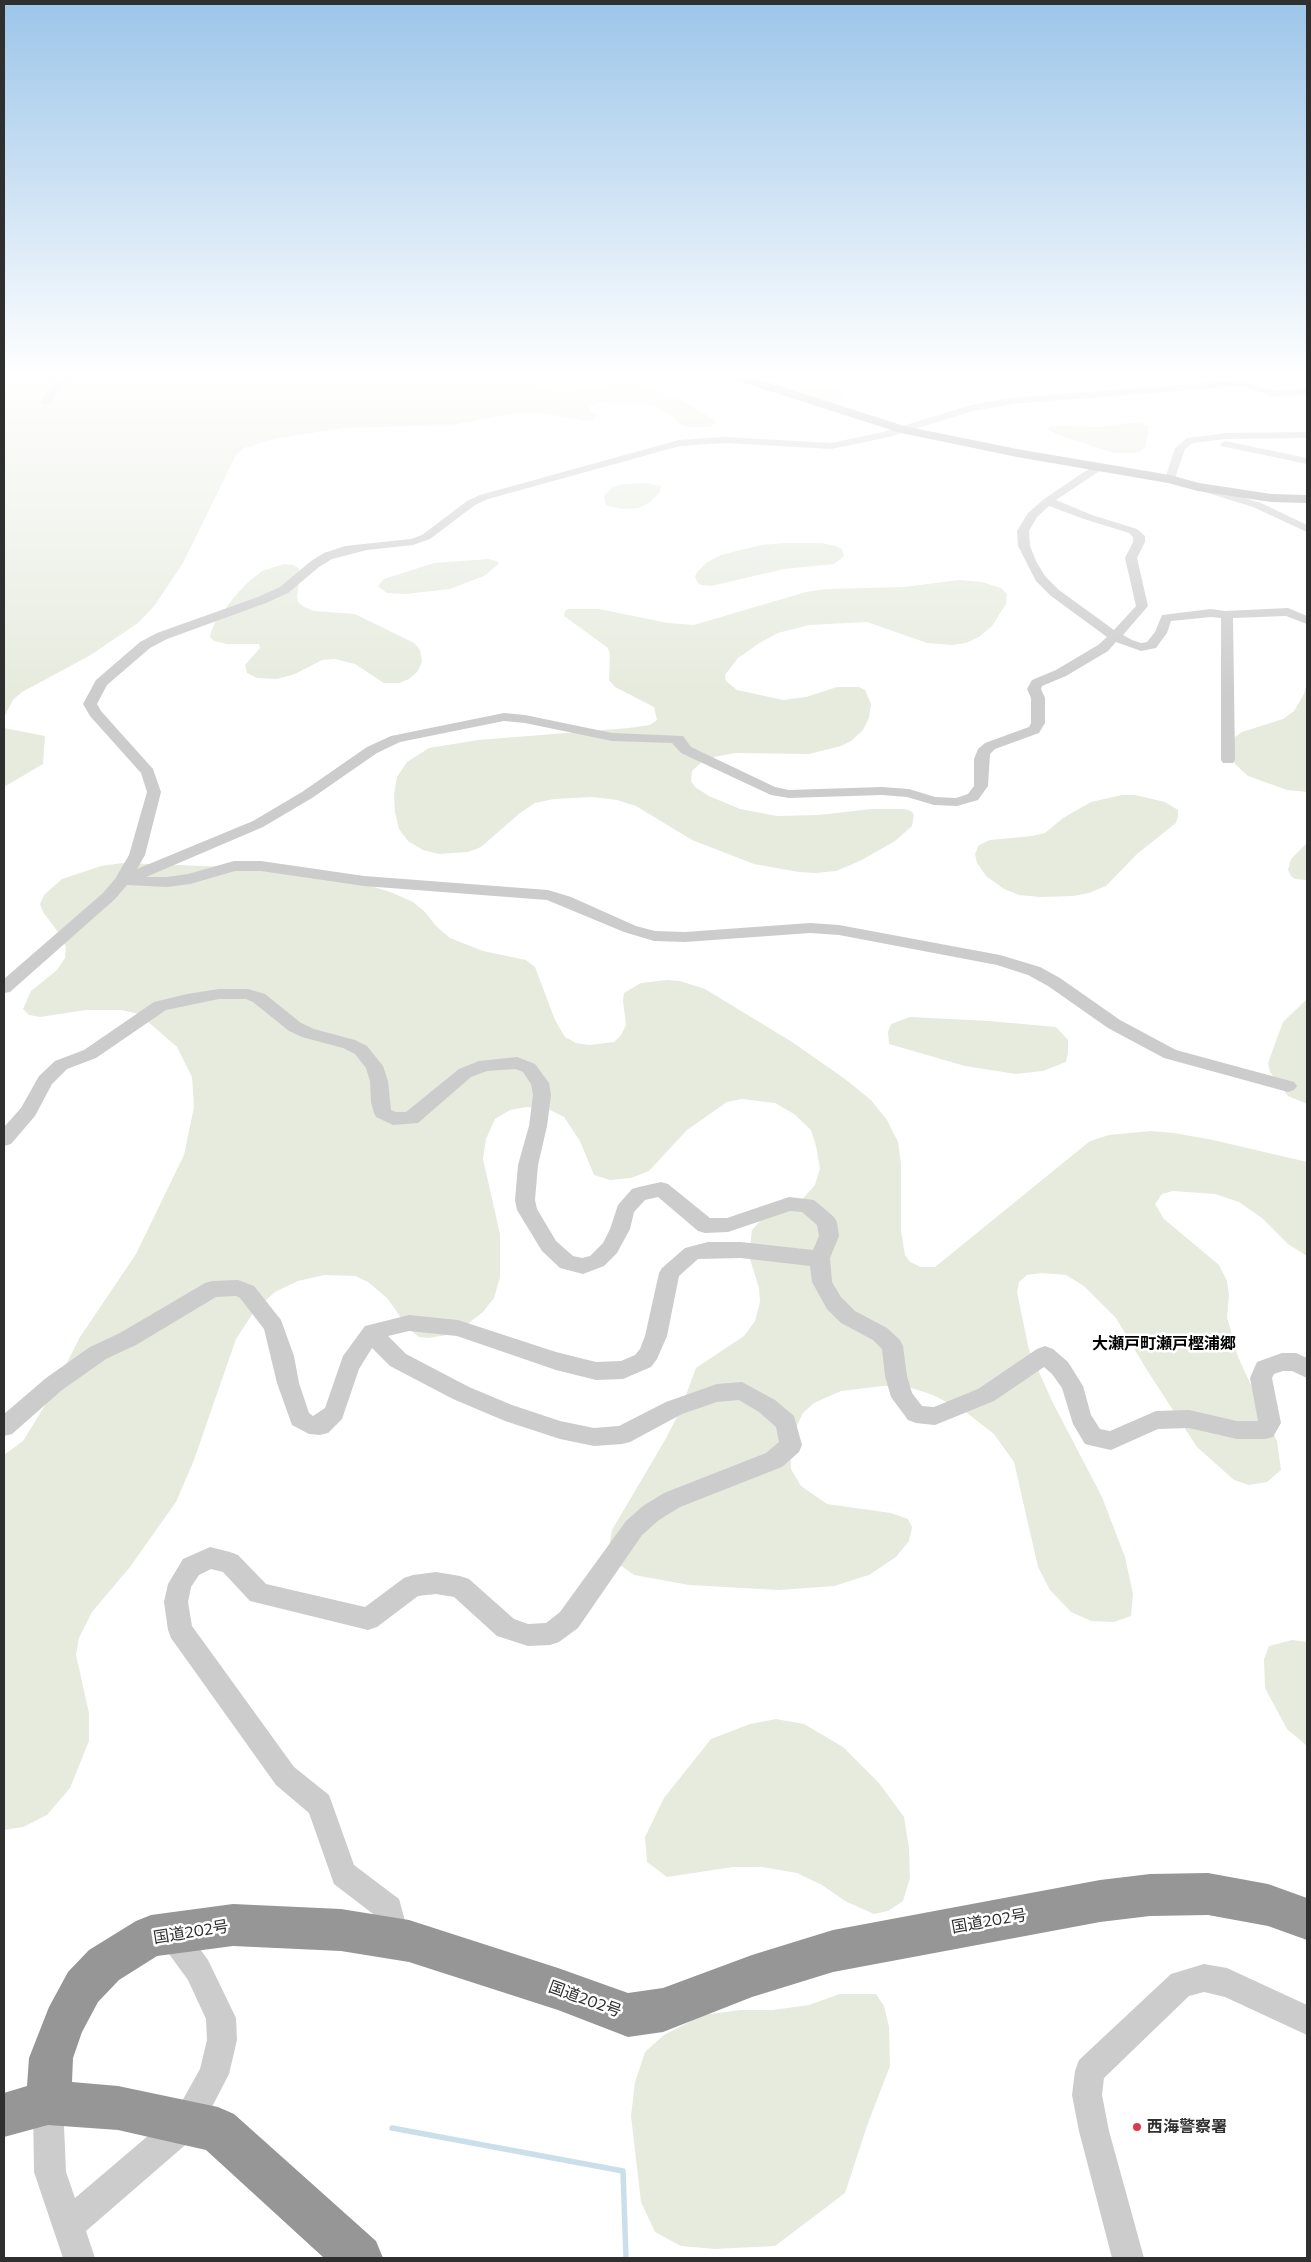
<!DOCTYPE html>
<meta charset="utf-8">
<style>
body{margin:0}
#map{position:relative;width:1311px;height:2262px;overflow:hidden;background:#fff;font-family:Commissioner,sans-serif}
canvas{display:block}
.frame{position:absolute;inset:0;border:5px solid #2f2f2f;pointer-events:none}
</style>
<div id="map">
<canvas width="1311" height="2262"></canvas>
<div class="frame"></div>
</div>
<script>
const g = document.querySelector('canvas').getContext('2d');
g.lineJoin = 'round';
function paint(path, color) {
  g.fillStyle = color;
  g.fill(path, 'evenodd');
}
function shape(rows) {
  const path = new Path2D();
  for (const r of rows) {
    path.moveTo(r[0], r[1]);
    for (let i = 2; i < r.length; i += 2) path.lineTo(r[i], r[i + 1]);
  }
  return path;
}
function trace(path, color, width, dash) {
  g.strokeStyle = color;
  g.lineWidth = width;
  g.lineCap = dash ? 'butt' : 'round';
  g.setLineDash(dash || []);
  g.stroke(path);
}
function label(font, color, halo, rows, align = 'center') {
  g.font = font + ' Commissioner,"Noto Sans JP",sans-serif';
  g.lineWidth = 5;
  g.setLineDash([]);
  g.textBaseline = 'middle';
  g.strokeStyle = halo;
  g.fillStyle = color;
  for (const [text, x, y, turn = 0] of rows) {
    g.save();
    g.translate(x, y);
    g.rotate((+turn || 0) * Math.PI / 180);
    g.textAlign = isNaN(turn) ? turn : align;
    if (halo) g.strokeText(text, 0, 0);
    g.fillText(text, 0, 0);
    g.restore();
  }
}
const green = shape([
 [4,378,516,378,524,379,548,390,562,392,621,383,642,386,658,391,687,403,716,421,715,424,709,427,689,427,681,425,670,415,658,407,647,404,599,403,589,406,590,411,597,415,593,420,587,421,541,413,509,414,452,425,344,428,278,438,244,448,236,455,183,563,155,605,138,623,89,656,22,692,13,700,4,717,4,728,45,736,43,764,4,787],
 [804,388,838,390,845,393,846,396,841,401,830,405,786,389],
 [1128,423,1140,423,1149,426,1145,448,1138,453,1114,453,1058,435,1046,428,1051,426,1103,427],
 [645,483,661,486,660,492,650,502,639,508,623,509,608,506,605,503,604,496,612,487,622,484],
 [787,543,821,543,836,546,842,549,844,556,834,564,784,569,711,586,701,585,697,582,695,576,698,571,706,563,721,555,761,545],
 [489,559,497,561,499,564,484,576,450,589,406,594,387,593,378,586,384,579,434,563],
 [284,564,294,565,299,569,300,574,297,596,298,602,304,607,314,611,355,614,414,643,420,650,421,655,422,662,417,672,409,679,399,683,384,683,355,664,335,659,322,660,295,674,277,679,257,678,247,673,245,665,260,648,259,644,227,644,214,641,210,637,211,632,215,622,235,596,247,583,262,571],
 [959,580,982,582,1001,588,1007,594,1006,604,992,626,979,637,966,643,952,645,927,643,867,622,809,625,778,633,761,642,738,658,725,675,726,681,737,690,783,700,806,697,837,687,859,687,865,690,871,704,869,718,863,730,851,741,841,746,809,754,735,753,714,757,702,762,692,771,691,781,695,787,709,796,740,809,777,816,818,815,872,809,904,809,911,811,914,815,912,826,895,841,860,861,836,871,816,873,799,872,754,864,692,840,636,806,617,800,592,797,554,799,535,803,520,813,481,847,468,852,439,854,423,850,408,841,399,829,395,812,394,795,397,777,407,762,429,748,478,740,629,728,650,725,657,720,654,707,615,687,609,680,610,654,608,648,564,616,565,611,568,609,599,609,668,623,694,625,806,592,826,589,904,587],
 [1307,682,1307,792,1287,790,1248,776,1235,764,1229,753,1232,739,1242,732,1283,719,1294,711,1304,694],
 [1122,795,1135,795,1165,802,1178,810,1178,816,1176,823,1137,854,1106,886,1089,893,1073,896,1040,897,1019,895,1004,889,986,876,977,863,975,854,979,845,990,840,1032,836,1045,833,1063,818,1091,802],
 [1307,843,1307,880,1295,879,1291,876,1288,870,1291,859],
 [123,863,259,868,368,885,393,893,413,902,425,912,436,926,450,938,483,951,526,960,535,967,555,1020,565,1037,576,1043,589,1045,614,1042,621,1035,626,1025,623,1001,624,993,641,983,667,980,680,981,705,989,792,1042,845,1079,871,1100,887,1120,898,1142,901,1164,901,1231,905,1255,910,1262,921,1267,935,1267,1090,1141,1109,1135,1151,1131,1174,1133,1213,1140,1307,1162,1307,1256,1288,1244,1262,1218,1239,1202,1215,1194,1173,1191,1162,1194,1155,1204,1164,1219,1219,1265,1227,1281,1229,1295,1227,1317,1238,1357,1277,1441,1281,1470,1267,1482,1249,1485,1234,1480,1197,1447,1145,1367,1116,1318,1084,1286,1066,1275,1042,1273,1027,1275,1019,1282,1017,1292,1029,1350,1053,1403,1102,1497,1125,1557,1133,1594,1131,1616,1114,1622,1091,1621,1071,1612,1050,1590,1038,1567,1014,1462,994,1434,967,1413,933,1395,908,1387,883,1386,841,1391,814,1403,803,1413,794,1432,790,1453,791,1469,801,1486,827,1504,891,1513,908,1519,912,1527,909,1541,896,1557,869,1575,834,1586,779,1590,689,1585,634,1575,616,1562,609,1547,612,1530,665,1440,680,1411,696,1368,744,1336,755,1321,760,1302,759,1288,749,1256,752,1230,760,1221,798,1204,815,1185,820,1168,816,1146,811,1130,794,1114,775,1103,742,1099,727,1102,687,1130,649,1171,631,1178,610,1180,594,1175,580,1141,564,1117,550,1110,539,1108,526,1107,510,1110,495,1119,486,1139,483,1159,500,1234,500,1277,494,1298,483,1312,465,1326,447,1335,428,1338,419,1337,409,1329,387,1298,368,1282,355,1276,324,1275,298,1281,275,1292,255,1310,236,1339,194,1460,176,1502,130,1567,92,1612,79,1638,76,1655,89,1713,89,1741,70,1788,47,1815,23,1827,4,1830,4,1455,23,1441,47,1402,80,1337,136,1254,184,1155,194,1107,192,1077,177,1047,139,1014,121,1010,86,1010,40,1017,29,1015,23,1009,31,991,57,970,65,958,66,947,61,936,43,912,40,904,44,895,62,879,101,866],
 [1307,999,1307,1104,1288,1096,1270,1072,1268,1063,1283,1022],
 [910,1017,989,1021,1056,1027,1068,1040,1068,1052,1066,1062,1043,1071,1016,1074,965,1066,889,1044,888,1032,891,1024],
 [1292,1640,1307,1642,1307,1746,1287,1729,1265,1688,1264,1659,1269,1646],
 [776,1719,804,1724,843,1747,879,1783,904,1817,909,1848,910,1878,903,1901,888,1911,874,1914,845,1901,822,1885,797,1873,762,1867,733,1867,667,1877,647,1862,645,1837,664,1798,711,1739,750,1724],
 [840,1994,876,1994,884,2006,889,2027,890,2066,868,2123,845,2193,775,2246,715,2249,681,2246,655,2232,641,2202,631,2116,635,2082,645,2052,664,2035,703,2015,740,2010,773,2010,809,2005]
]);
const streamFar1 = shape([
 [4,385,6,378]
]);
const stream = shape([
 [392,2128,623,2171,626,2258]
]);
const minor = shape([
 [61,378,72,378,60,387,50,404,42,404,41,402,53,383,61,378],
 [1242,380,1274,391,1307,388,1307,394,1273,397,1241,386,1012,404,973,411,889,437,831,449,725,443,680,446,488,499,475,505,430,539,413,545,367,550,332,559,319,567,288,593,266,603,167,639,150,648,107,685,97,704,101,711,153,769,161,792,145,855,137,869,253,821,302,792,367,747,391,736,504,713,525,715,612,733,683,736,691,747,775,787,789,790,882,787,909,789,935,797,956,798,968,794,974,786,974,759,978,749,985,743,1029,727,1031,723,1031,698,1027,689,1032,680,1056,670,1098,645,1107,637,1051,596,1036,581,1018,546,1017,531,1028,513,1044,499,1093,466,1101,466,1101,470,1056,500,1092,515,1137,529,1145,536,1145,542,1137,558,1148,606,1123,635,1132,640,1141,643,1147,642,1155,632,1162,615,1211,609,1225,611,1288,608,1307,616,1307,624,1286,616,1233,618,1235,760,1233,763,1223,763,1221,760,1221,618,1211,617,1171,621,1167,633,1156,648,1141,651,1116,642,1108,651,1066,676,1042,686,1041,689,1045,698,1045,723,1039,733,995,749,990,754,988,786,978,800,957,806,934,805,907,797,882,795,789,798,771,795,681,753,672,743,612,741,525,723,504,721,400,742,377,753,312,798,263,827,146,877,167,877,188,874,234,861,261,861,364,876,548,890,571,897,636,926,655,931,685,932,810,923,839,925,1000,955,1040,967,1060,978,1120,1020,1176,1050,1294,1082,1297,1086,1294,1090,1288,1092,1164,1058,1108,1028,1048,986,1028,975,997,965,839,935,810,933,685,942,654,941,624,932,547,900,364,886,261,871,235,871,190,884,167,887,127,885,115,899,10,992,4,993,4,979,103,893,115,879,129,855,147,792,141,773,90,716,83,704,96,680,140,642,157,633,258,597,280,587,311,561,324,553,345,546,411,539,422,535,467,501,480,495,679,440,725,437,831,443,883,432,971,405,1012,398,1242,380],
 [1049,506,1084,519,1129,533,1133,537,1133,542,1125,558,1136,606,1114,630,1059,590,1045,576,1036,561,1030,546,1029,531,1037,517,1049,506],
 [1307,432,1307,438,1226,439,1193,443,1185,449,1174,481,1170,482,1165,479,1175,448,1187,438,1226,433,1307,432],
 [1225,441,1307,458,1307,464,1221,446,1220,444,1225,441],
 [1202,485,1261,503,1307,525,1307,532,1253,507,1198,490,1197,488,1202,485],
 [219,989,248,989,265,994,301,1023,314,1029,355,1040,367,1046,383,1066,388,1081,391,1110,396,1112,406,1112,459,1069,479,1061,517,1057,535,1064,549,1083,551,1095,547,1126,538,1165,535,1200,537,1209,556,1241,573,1256,582,1258,590,1256,603,1243,610,1229,618,1205,632,1189,639,1187,661,1182,668,1184,710,1218,727,1218,789,1197,814,1200,834,1217,837,1222,839,1236,830,1258,832,1282,841,1297,855,1311,887,1328,900,1340,903,1346,907,1376,912,1393,922,1406,934,1407,978,1389,1037,1349,1045,1346,1053,1349,1068,1362,1083,1386,1091,1415,1100,1429,1110,1431,1156,1411,1189,1410,1237,1421,1258,1421,1250,1378,1257,1362,1282,1353,1296,1353,1307,1358,1307,1378,1292,1371,1283,1371,1274,1374,1272,1378,1281,1423,1273,1437,1265,1439,1237,1439,1189,1428,1158,1429,1111,1450,1093,1446,1085,1444,1073,1424,1062,1388,1052,1374,1044,1367,994,1401,935,1425,916,1423,908,1420,891,1397,885,1376,882,1349,873,1340,841,1323,827,1309,812,1282,810,1266,741,1258,698,1259,679,1276,667,1336,657,1359,651,1367,623,1379,596,1380,556,1370,457,1336,409,1331,388,1336,406,1354,469,1387,512,1405,560,1421,594,1428,619,1426,666,1402,717,1384,742,1382,775,1400,794,1416,802,1445,799,1452,782,1467,680,1507,659,1520,642,1535,578,1628,559,1642,550,1645,528,1646,497,1636,454,1597,436,1594,418,1596,377,1627,368,1630,250,1601,223,1572,211,1569,199,1575,191,1587,188,1602,192,1626,294,1767,329,1795,354,1865,399,1899,410,1939,406,1949,396,1953,386,1949,377,1917,334,1884,309,1813,276,1785,171,1638,168,1630,164,1602,168,1584,183,1559,210,1547,230,1552,238,1555,266,1584,365,1607,404,1578,413,1575,436,1572,460,1576,469,1579,514,1619,528,1624,546,1623,560,1612,626,1521,643,1506,664,1493,766,1453,779,1442,776,1427,759,1412,739,1400,717,1402,682,1414,630,1442,622,1444,594,1446,560,1439,505,1421,453,1399,390,1366,372,1348,359,1369,342,1419,328,1433,320,1435,309,1434,292,1425,277,1383,264,1329,240,1298,236,1296,216,1297,136,1345,106,1359,62,1390,12,1434,4,1436,4,1414,46,1378,90,1347,120,1333,205,1283,212,1281,238,1280,254,1286,281,1320,294,1356,299,1383,309,1413,313,1416,325,1408,343,1356,365,1326,409,1315,458,1320,556,1352,596,1362,621,1361,635,1355,640,1349,645,1336,659,1273,662,1268,685,1248,708,1242,741,1242,813,1250,819,1236,817,1225,802,1212,790,1211,728,1232,705,1233,698,1231,658,1197,645,1200,634,1212,630,1229,617,1253,604,1266,583,1274,560,1268,542,1251,517,1210,515,1200,518,1165,529,1126,533,1095,531,1084,523,1072,515,1069,487,1071,471,1077,418,1123,393,1125,376,1117,374,1113,371,1102,370,1081,366,1068,355,1054,343,1048,302,1037,289,1031,253,1002,246,999,219,999,166,1010,96,1058,67,1069,52,1084,35,1116,11,1144,4,1146,4,1127,21,1108,39,1076,55,1061,84,1050,154,1002,187,994,219,989],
 [171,1919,181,1923,208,1960,236,2018,237,2040,229,2074,198,2134,86,2231,95,2258,63,2258,34,2172,33,2103,37,2092,48,2088,59,2092,63,2103,66,2172,75,2198,176,2112,200,2069,207,2040,206,2019,188,1980,161,1943,157,1933,161,1923,171,1919],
 [1204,1964,1227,1968,1307,2005,1307,2035,1225,1997,1204,1992,1189,1996,1104,2078,1102,2095,1109,2131,1144,2258,1112,2258,1079,2131,1072,2095,1075,2071,1079,2060,1171,1974,1204,1964]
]);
const major = shape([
 [736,378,754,378,904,426,1017,449,1170,475,1199,483,1271,494,1307,495,1307,503,1271,502,1198,491,1168,483,1017,457,901,433,738,381,736,378]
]);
const highway = shape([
 [1208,1873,1268,1884,1307,1898,1307,1940,1268,1926,1208,1915,1150,1916,1100,1922,833,1972,752,1997,663,2032,628,2037,558,2010,409,1962,341,1951,233,1946,157,1956,119,1980,98,2002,82,2032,73,2058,72,2082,118,2086,218,2107,234,2114,376,2241,383,2258,324,2258,206,2150,118,2130,48,2125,4,2137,4,2093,27,2086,29,2058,49,2007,68,1972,89,1950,136,1921,151,1915,233,1904,341,1909,409,1920,558,1968,628,1993,663,1988,752,1955,833,1930,1100,1880,1150,1874,1208,1873]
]);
const markers = [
 [1137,2127,5,"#dc3b4e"]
];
const quarterNames = [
 ["大瀬戸町瀬戸樫浦郷",1164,1344]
];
const nearStreetnames = [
 ["国道202号",989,1921,-10],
 ["国道202号",191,1932,-9],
 ["国道202号",585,1999,20]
];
const nearPoinames = [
 ["西海警察署",1147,2127]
];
paint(green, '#e6ebde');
trace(streamFar1, '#cbdfea', 2);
trace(stream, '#cbdfea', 5.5);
paint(minor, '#ccc');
paint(major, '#a7a7a7');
paint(highway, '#969696');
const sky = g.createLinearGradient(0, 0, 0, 694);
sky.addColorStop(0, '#9cc5e9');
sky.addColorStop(0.54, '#fff');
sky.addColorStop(1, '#ffffff00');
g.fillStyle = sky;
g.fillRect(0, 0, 1311, 694);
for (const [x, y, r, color] of markers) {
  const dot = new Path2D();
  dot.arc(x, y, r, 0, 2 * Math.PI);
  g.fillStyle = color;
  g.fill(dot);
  trace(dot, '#fff', 2);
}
label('bold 16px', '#000', '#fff', quarterNames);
label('16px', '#2f2f2f', '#fff', nearStreetnames);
label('bold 16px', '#2f2f2f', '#fff', nearPoinames, 'left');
</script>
